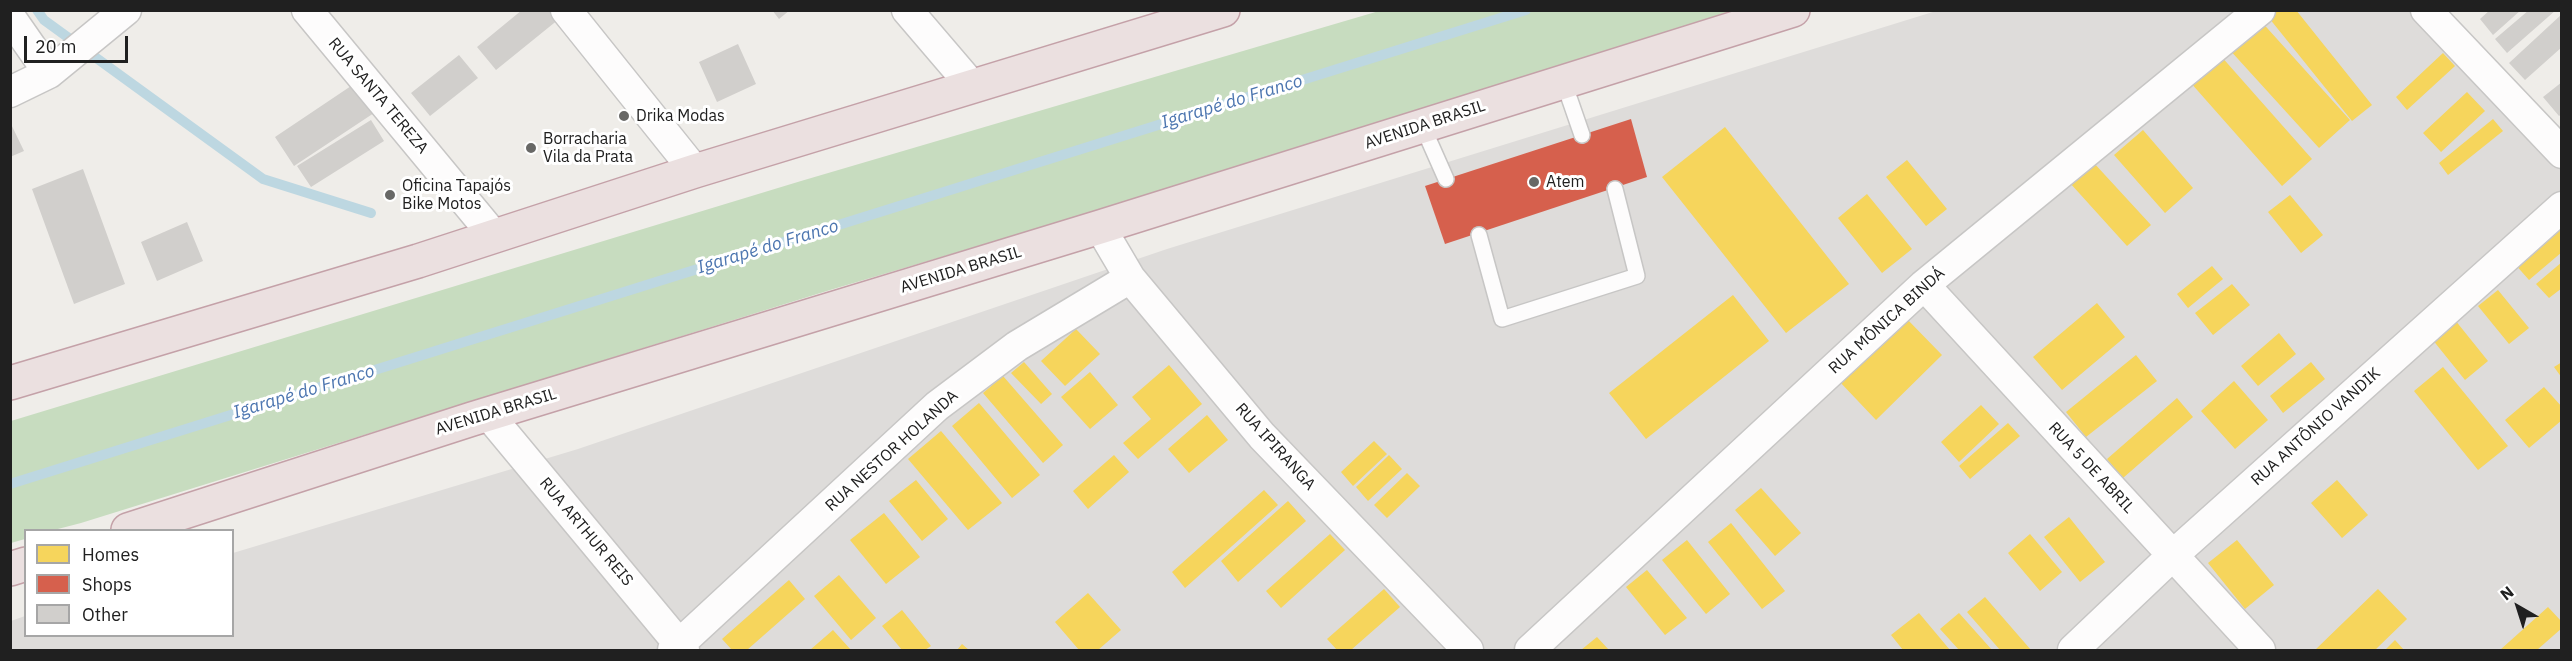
<!DOCTYPE html>
<meta charset="utf-8">
<style>
body{margin:0}
#map{position:relative;width:2572px;height:661px;overflow:hidden;background:#efede9;font-family:"IBM Plex Sans",sans-serif}
canvas{display:block}
.frame{position:absolute;inset:0;border:12px solid #202020;pointer-events:none}
.legend{position:absolute;left:24px;top:529px;width:210px;height:108px;box-sizing:border-box;background:#fff;border:2px solid #a6a6a6;margin:0;padding:8px 10px;list-style:none;font-size:18px;color:#202020}
.legend li{display:flex;align-items:center;gap:12px;height:30px}
.legend b{width:30px;border:2px solid #a6a6a6}
.north{position:absolute;left:2488px;top:577px;width:60px;height:60px;-webkit-text-stroke:4px #fff;paint-order:stroke;rotate:321deg;font-size:16px;font-weight:700;line-height:24px;text-align:center;color:#202020}
.north::after{content:'';display:block;margin:auto;width:21px;height:27px;background:#202020;clip-path:polygon(50% 0,100% 100%,50% 72%,0 100%)}
.scale{position:absolute;left:24px;top:36px;width:104px;height:27px;box-sizing:border-box;border:3px solid #202020;border-top:0;padding-left:8px;font-size:18px;line-height:21px;white-space:nowrap;color:#202020;-webkit-text-stroke:4px #fff;paint-order:stroke}
</style>
<div id="map">
<canvas width="2572" height="661"></canvas>
<div class="frame"></div>
<ul class="legend">
<li><b style="height:16px;background:#f6d55c"></b>Homes</li>
<li><b style="height:16px;background:#d6604d"></b>Shops</li>
<li><b style="height:16px;background:#d1cfcc"></b>Other</li>
</ul>
<div class="north">N</div>
<div class="scale">20 m</div>
</div>
<script>
const g = document.querySelector('canvas').getContext('2d');
g.lineJoin = 'round';
function paint(path, color) {
  g.fillStyle = color;
  g.fill(path, 'evenodd');
}
function shape(rows) {
  const path = new Path2D();
  for (const r of rows) {
    path.moveTo(r[0], r[1]);
    for (let i = 2; i < r.length; i += 2) path.lineTo(r[i], r[i + 1]);
  }
  return path;
}
function trace(path, color, width, dash) {
  g.strokeStyle = color;
  g.lineWidth = width;
  g.lineCap = dash ? 'butt' : 'round';
  g.setLineDash(dash || []);
  g.stroke(path);
}
function label(font, color, halo, rows, align = 'center') {
  g.font = font + ' "IBM Plex Sans",sans-serif';
  g.lineWidth = 6;
  g.setLineDash([]);
  g.textBaseline = 'middle';
  g.strokeStyle = halo;
  g.fillStyle = color;
  for (const [text, x, y, turn = 0] of rows) {
    g.save();
    g.translate(x, y);
    g.rotate((+turn || 0) * Math.PI / 180);
    g.textAlign = isNaN(turn) ? turn : align;
    if (halo) g.strokeText(text, 0, 0);
    g.fillText(text, 0, 0);
    g.restore();
  }
}
const residential = shape([
 [1936,11,2424,11,2561,162,2561,650,11,650,11,621,25,616,26,636,232,636,233,553,578,449,1167,249]
]);
const forest = shape([
 [1379,11,1762,11,1623,55,830,290,81,523,54,530,26,530,25,539,11,543,11,421,801,181]
]);
const homes = shape([
 [2268,10,2296,10,2372,105,2352,121,2265,13],
 [2259,19,2350,120,2319,148,2228,48],
 [2443,53,2455,66,2407,110,2396,97],
 [2220,55,2312,159,2282,186,2190,82],
 [2467,92,2485,111,2441,152,2423,133],
 [2493,119,2503,131,2448,175,2439,163],
 [1725,127,1849,284,1786,333,1662,177],
 [2143,130,2193,188,2165,213,2114,155],
 [1907,160,1947,209,1926,226,1886,177],
 [2093,162,2151,225,2127,246,2070,183],
 [1867,194,1912,249,1882,273,1838,218],
 [2290,195,2323,235,2301,253,2268,212],
 [2562,221,2562,252,2529,280,2514,263],
 [2562,262,2562,288,2549,298,2536,284],
 [2212,266,2223,279,2188,308,2177,294],
 [2232,284,2250,305,2213,335,2195,313],
 [2498,290,2529,328,2509,344,2478,306],
 [1733,295,1769,341,1646,439,1609,393],
 [2097,303,2125,337,2062,390,2033,357],
 [1905,317,1942,355,1876,420,1839,381],
 [2455,320,2488,361,2465,380,2432,339],
 [1076,329,1100,354,1065,386,1041,361],
 [2279,333,2296,354,2258,386,2241,366],
 [2136,355,2157,381,2086,437,2066,412],
 [1024,362,1052,394,1041,404,1011,373],
 [2311,362,2325,379,2283,413,2270,396],
 [2562,362,2562,378,2554,367],
 [1169,365,1202,404,1138,459,1123,443,1151,419,1132,397],
 [2443,367,2508,446,2478,470,2414,391],
 [1090,372,1118,405,1090,429,1061,397],
 [1003,376,1063,445,1043,463,983,393],
 [2234,381,2268,420,2235,449,2201,411],
 [2544,387,2562,407,2562,420,2529,448,2505,420],
 [2177,398,2193,417,2123,478,2107,459],
 [979,403,1040,475,1012,498,952,426],
 [1981,405,1999,424,1959,462,1941,442],
 [1207,415,1228,440,1189,473,1168,449],
 [2008,423,2020,436,1970,479,1959,466],
 [941,431,1002,503,968,530,908,459],
 [1374,441,1387,454,1353,486,1341,472],
 [1114,455,1129,472,1088,509,1073,491],
 [1389,455,1402,469,1368,501,1356,487],
 [1407,473,1420,486,1387,518,1374,505],
 [916,480,948,519,922,541,889,501],
 [2337,480,2368,515,2342,538,2311,503],
 [1761,488,1801,533,1775,556,1735,510],
 [1264,490,1278,505,1185,588,1172,572],
 [1288,501,1306,521,1238,582,1221,561],
 [884,513,920,557,886,584,850,540],
 [2069,517,2105,562,2080,582,2044,537],
 [1731,523,1785,591,1762,609,1708,542],
 [1330,534,1345,550,1281,608,1266,591],
 [2030,534,2062,572,2040,591,2008,553],
 [1687,540,1730,594,1706,614,1662,560],
 [2237,540,2274,585,2245,609,2208,563],
 [1647,570,1687,618,1665,635,1626,587],
 [839,575,876,618,851,640,814,596],
 [789,580,805,599,747,650,732,650,722,639],
 [1384,589,1400,607,1351,650,1337,650,1327,639],
 [2378,589,2407,619,2375,650,2315,650],
 [1088,593,1121,630,1098,650,1079,650,1055,622],
 [1985,597,2031,650,2000,650,1967,612],
 [2548,607,2562,622,2562,628,2537,650,2500,650],
 [902,610,931,646,925,650,902,650,882,626],
 [1919,613,1950,650,1903,650,1891,635],
 [1959,613,1992,650,1959,650,1940,629],
 [833,630,851,650,810,650],
 [1597,637,1609,650,1581,650],
 [2395,640,2404,650,2385,650],
 [962,644,969,650,957,650]
]);
const shops = shape([
 [1631,119,1647,177,1445,244,1425,186]
]);
const stream = shape([
 [37,10,44,20,263,179,371,213],
 [10,484,1526,10]
]);
const building = shape([
 [522,10,553,10,559,19,496,70,477,47],
 [772,10,790,10,779,19],
 [2490,10,2521,10,2493,35,2480,19],
 [2529,10,2556,10,2507,53,2495,39],
 [2562,14,2562,47,2525,80,2509,63],
 [738,44,756,84,717,102,699,62],
 [459,55,478,78,430,116,411,93],
 [2562,82,2562,114,2559,116,2543,97],
 [354,84,374,113,294,166,275,137],
 [371,120,384,141,311,187,297,166],
 [10,122,24,151,10,157],
 [83,169,125,284,74,304,32,189],
 [187,222,203,261,157,281,141,242]
]);
const lane = shape([
 [1563,80,1582,135],
 [1423,127,1446,179],
 [1479,235,1502,319,1637,276,1615,189]
]);
const street = shape([
 [307,10,495,237],
 [566,10,695,171],
 [907,10,972,86],
 [2426,10,2562,153],
 [10,17,49,73],
 [10,92,49,73,126,10],
 [1100,227,1130,278,1262,436,1468,650],
 [1924,285,2260,650],
 [488,414,684,650],
 [673,650,937,406,1017,346,1130,278],
 [1530,650,1924,285,2260,10],
 [2073,650,2172,556,2562,207]
]);
const highway = shape([
 [10,383,418,261,695,171,1223,10],
 [128,530,472,419,1100,227,1793,10],
 [10,569,26,564]
]);
const markers = [
 [624,116,6,"#686866"],
 [531,148,6,"#686866"],
 [1534,182,6,"#686866"],
 [390,195,6,"#686866"]
];
const streetNames = [
 ["RUA SANTA TEREZA",378,96,50],
 ["AVENIDA BRASIL",1425,125,-18],
 ["AVENIDA BRASIL",961,270,-17],
 ["RUA MÔNICA BINDÁ",1887,321,-42],
 ["AVENIDA BRASIL",496,412,-17],
 ["RUA ANTÔNIO VANDIK",2316,427,-42],
 ["RUA IPIRANGA",1275,447,48],
 ["RUA NESTOR HOLANDA",892,451,-42],
 ["RUA 5 DE ABRIL",2091,468,47],
 ["RUA ARTHUR REIS",586,532,50]
];
const poiNames = [
 ["Drika Modas",636,116],
 ["Borracharia",543,139],
 ["Vila da Prata",543,157],
 ["Atem",1546,182],
 ["Oficina Tapajós",402,186],
 ["Bike Motos",402,204]
];
const waterNames = [
 ["Igarapé do Franco",1232,102,-17],
 ["Igarapé do Franco",768,247,-17],
 ["Igarapé do Franco",304,392,-17]
];
paint(residential, '#dedcda');
paint(forest, '#c7dcbf');
paint(homes, '#f6d55c');
paint(shops, '#d6604d');
trace(stream, '#bdd7e1', 10);
paint(building, '#d1cfcc');
trace(lane, '#c7c6c5', 18);
trace(street, '#c7c6c5', 33);
trace(highway, '#c4a1a8', 36);
trace(lane, '#fdfcfc', 15);
trace(street, '#fdfcfc', 30);
trace(highway, '#ebe0e0', 33);
for (const [x, y, r, color] of markers) {
  const dot = new Path2D();
  dot.arc(x, y, r, 0, 2 * Math.PI);
  g.fillStyle = color;
  g.fill(dot);
  trace(dot, '#fff', 2);
}
label('16px', '#202020', '#fff', streetNames);
label('16px', '#202020', '#fff', poiNames, 'left');
label('italic 18px', '#4d76b0', '#fff', waterNames);
</script>
